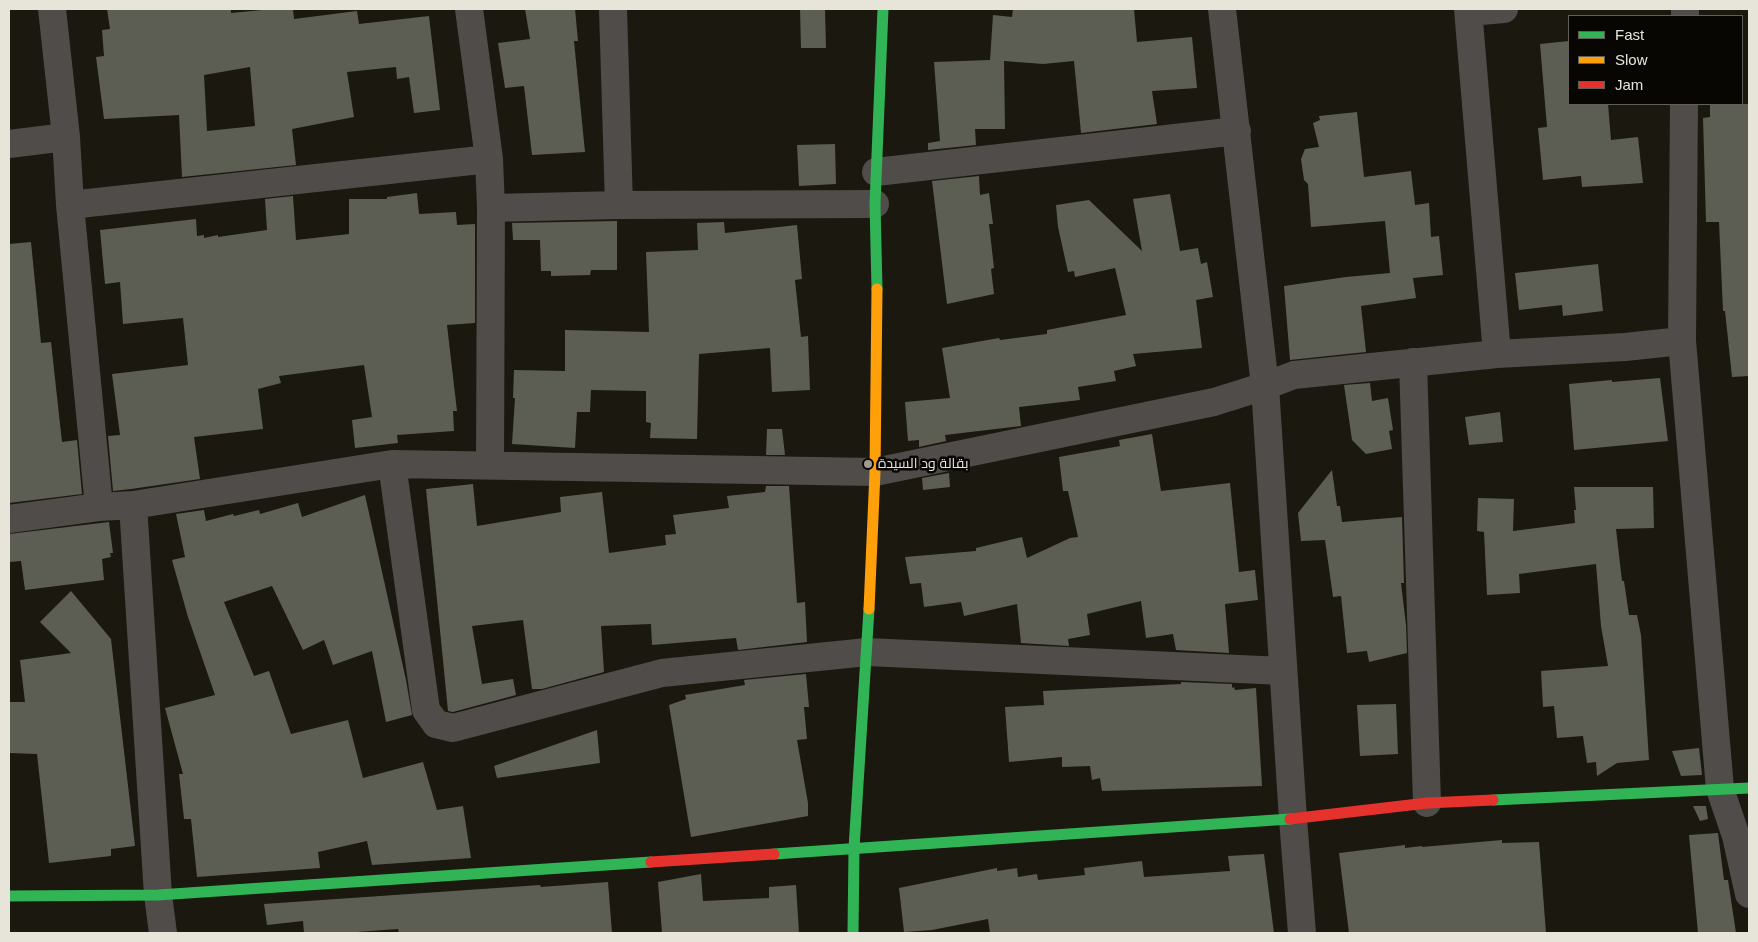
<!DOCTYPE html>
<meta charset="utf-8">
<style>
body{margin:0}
#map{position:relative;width:1758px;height:942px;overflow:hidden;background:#1b180f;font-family:Arial,sans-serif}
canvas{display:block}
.frame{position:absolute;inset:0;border:10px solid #e7e4da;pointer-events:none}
.legend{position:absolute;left:1568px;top:15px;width:175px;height:90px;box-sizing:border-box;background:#080602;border:1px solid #615f58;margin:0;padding:6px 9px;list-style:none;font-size:15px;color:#e7e4da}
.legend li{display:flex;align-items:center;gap:10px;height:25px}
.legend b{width:25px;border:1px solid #615f58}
</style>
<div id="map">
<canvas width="1758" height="942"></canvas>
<div class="frame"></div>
<ul class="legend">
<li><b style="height:6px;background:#30b455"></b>Fast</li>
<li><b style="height:6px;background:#ff9f0a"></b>Slow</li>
<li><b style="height:6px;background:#e5322d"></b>Jam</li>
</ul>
</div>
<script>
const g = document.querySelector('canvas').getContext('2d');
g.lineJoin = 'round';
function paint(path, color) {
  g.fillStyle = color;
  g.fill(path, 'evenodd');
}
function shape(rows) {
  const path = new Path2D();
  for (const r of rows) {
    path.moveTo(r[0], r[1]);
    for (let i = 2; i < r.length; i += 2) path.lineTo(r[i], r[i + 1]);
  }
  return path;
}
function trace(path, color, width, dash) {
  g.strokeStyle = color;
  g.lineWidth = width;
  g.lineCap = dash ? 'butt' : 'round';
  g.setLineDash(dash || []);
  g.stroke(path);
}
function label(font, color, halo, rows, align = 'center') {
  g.font = font + ' Arial,Cairo,sans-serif';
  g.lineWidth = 5;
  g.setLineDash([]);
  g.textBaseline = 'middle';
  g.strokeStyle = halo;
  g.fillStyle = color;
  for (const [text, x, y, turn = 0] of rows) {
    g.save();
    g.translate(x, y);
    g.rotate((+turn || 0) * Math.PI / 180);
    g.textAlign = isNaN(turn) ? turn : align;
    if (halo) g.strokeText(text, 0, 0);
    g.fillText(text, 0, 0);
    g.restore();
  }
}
const building = shape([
 [107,9,231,9,231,13,272,9,293,9,294,19,357,11,359,24,429,16,440,110,414,113,409,77,397,79,396,67,347,72,354,117,292,129,296,165,182,177,179,115,104,119,96,57,104,56,102,30,110,29],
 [250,67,255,126,207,131,204,75],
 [525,9,575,9,578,41,574,41,585,152,532,155,524,86,505,88,498,43,530,39],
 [800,9,825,9,826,48,801,48],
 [1013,9,1134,9,1137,42,1192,37,1197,88,1152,91,1157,124,1081,133,1074,61,1043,64,1004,61,1005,129,975,129,976,145,928,150,928,143,940,141,934,62,990,60,993,15,1012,17],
 [1569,41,1569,104,1608,104,1611,140,1638,137,1643,183,1582,187,1581,176,1543,180,1538,128,1547,127,1540,44],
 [1710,104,1749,104,1749,376,1732,377,1725,311,1723,311,1719,222,1706,222,1703,118,1710,117],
 [1357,112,1364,177,1411,171,1415,205,1429,203,1431,237,1439,236,1443,275,1413,278,1416,298,1361,306,1366,352,1290,360,1284,286,1346,277,1390,273,1385,221,1311,227,1308,184,1304,180,1301,159,1305,149,1319,147,1313,123,1320,120,1319,116],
 [835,144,836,184,799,186,797,145],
 [979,176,980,195,989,193,993,224,989,224,994,268,991,269,994,294,947,304,932,181],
 [417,193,419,214,456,212,457,225,475,224,475,323,447,325,457,411,453,411,454,431,397,435,398,443,355,448,352,420,372,417,364,365,279,376,281,383,258,389,263,429,194,437,200,479,131,489,113,491,108,436,120,435,112,374,188,365,183,318,123,324,120,282,105,284,100,230,196,219,197,236,204,235,204,238,218,235,218,237,267,230,265,199,293,196,296,240,349,234,349,199,387,199,387,197],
 [1170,194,1180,251,1198,248,1201,264,1207,262,1213,297,1196,300,1202,348,1133,354,1136,366,1114,371,1116,381,1078,387,1080,400,1019,407,1021,426,945,435,946,441,919,447,919,440,908,441,905,402,950,398,942,348,999,338,1000,340,1047,334,1047,330,1126,315,1115,268,1075,277,1074,271,1068,272,1058,227,1056,205,1089,200,1142,251,1133,199],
 [617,221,617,270,591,270,590,275,551,276,551,271,541,271,540,240,513,240,512,223],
 [724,222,725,233,797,225,802,279,795,280,801,337,808,336,810,390,772,392,770,348,699,354,697,439,650,438,651,423,646,422,646,391,591,390,590,412,577,412,575,448,512,444,515,398,513,398,514,370,565,371,565,330,649,332,646,252,698,250,697,223],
 [31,242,41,343,51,342,62,442,77,440,82,494,9,503,9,244],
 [1598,264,1603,311,1563,316,1562,305,1519,310,1515,273],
 [1660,378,1668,441,1574,450,1569,384,1612,380,1612,382],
 [1370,383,1372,401,1388,398,1393,430,1389,431,1392,449,1366,454,1352,440,1344,385],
 [1500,412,1503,442,1469,445,1465,417],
 [767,429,782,429,785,455,766,455],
 [1152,434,1161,491,1230,483,1239,572,1255,570,1258,600,1225,604,1229,653,1176,650,1173,634,1146,638,1141,601,1087,614,1090,635,1068,639,1069,646,1021,643,1017,604,964,616,961,602,924,607,921,583,910,584,905,557,976,551,976,548,1022,537,1027,558,1070,538,1078,537,1068,491,1063,491,1059,457,1120,446,1119,440],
 [1332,470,1337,506,1340,506,1342,522,1402,517,1404,583,1401,583,1406,625,1407,653,1369,662,1367,651,1347,653,1341,596,1333,597,1325,540,1301,541,1298,513],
 [949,473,950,487,923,490,922,478],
 [473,484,477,526,561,512,560,497,602,492,609,553,666,545,665,535,676,534,673,515,729,508,727,496,765,492,766,486,789,486,797,603,805,602,807,642,738,650,736,638,652,645,651,624,601,626,604,672,542,689,532,689,523,620,472,626,482,684,513,679,516,695,453,712,448,711,426,489],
 [1574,487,1653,487,1654,528,1616,529,1622,581,1624,581,1629,615,1637,615,1641,635,1649,760,1617,763,1597,776,1596,762,1587,763,1583,736,1557,738,1554,706,1543,707,1541,671,1608,666,1601,626,1596,564,1519,574,1520,593,1487,595,1484,532,1477,531,1478,498,1514,499,1513,531,1575,523,1574,510,1576,510],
 [365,495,406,680,412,715,386,722,372,651,333,665,324,640,303,650,272,586,224,602,254,676,269,671,291,734,348,720,363,778,423,762,437,810,463,806,471,858,372,865,367,841,318,852,320,868,197,877,191,819,184,819,179,774,183,774,165,708,215,695,188,617,172,560,185,557,176,514,204,510,206,521,233,514,234,516,259,510,260,514,298,503,302,517],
 [109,522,113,553,110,553,111,557,102,559,104,580,25,590,21,561,9,562,9,534],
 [71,591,111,639,135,846,111,849,111,856,49,863,37,754,9,753,9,702,25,702,20,660,71,653,40,622],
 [806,674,809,707,804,707,807,739,797,740,808,803,808,816,691,837,669,705,686,699,685,695,745,685,744,680],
 [1181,682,1232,684,1232,688,1234,687,1235,690,1256,688,1262,786,1102,791,1100,778,1092,780,1090,766,1062,767,1062,757,1009,762,1005,707,1044,705,1043,691,1181,684],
 [1396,704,1398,754,1360,756,1357,705],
 [597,730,600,763,497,778,494,766],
 [1699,748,1702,775,1681,776,1672,751],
 [1693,806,1706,806,1708,819,1700,821],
 [1718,833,1724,880,1728,880,1736,933,1698,933,1689,835],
 [1502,840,1502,843,1539,842,1546,933,1349,933,1339,853,1405,845,1405,848,1422,846,1422,847],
 [1264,854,1274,933,990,933,988,919,932,930,904,932,899,888,997,868,997,871,1017,868,1018,877,1037,874,1038,880,1085,875,1084,868,1142,861,1144,877,1230,871,1228,856],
 [701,874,703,901,769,898,769,887,796,885,799,933,662,933,658,882],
 [608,882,612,933,399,933,398,929,343,933,304,933,303,921,267,925,264,904,540,885,541,887]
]);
const street = shape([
 [52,9,66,137,70,205,99,507],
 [469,9,489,159,491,208,490,465],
 [613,9,619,205],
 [1222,9,1265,386,1293,819,1302,933],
 [1468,9,1497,354],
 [1469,12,1504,9],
 [1685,16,1685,9],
 [1684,104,1682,341,1720,789,1736,836,1749,894],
 [9,144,66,137],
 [876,172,1237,131],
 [70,205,489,159],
 [491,208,619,205,875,204],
 [1413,362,1427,803],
 [392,464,426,710,436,724,453,728,662,673,867,652,1283,671],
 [133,505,158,895,163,933],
 [9,519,99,507,133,505,392,464,875,472,1214,402,1265,386,1294,375,1497,354,1625,347,1682,341]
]);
const fast = shape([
 [877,289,875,204,883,9],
 [1493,800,1749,788],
 [774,854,1290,819],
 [9,896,158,895,651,862],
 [853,933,854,848,869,609]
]);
const slow = shape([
 [869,609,875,472,877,289]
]);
const jam = shape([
 [1290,819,1427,803,1493,800],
 [651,862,774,854]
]);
const markers = [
 [868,464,5,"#a09d93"]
];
const poiNames = [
 ["بقالة ود السيدة",878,464]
];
paint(building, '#5c5e53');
trace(street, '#4f4c49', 28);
trace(fast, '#30b455', 11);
trace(slow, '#ff9f0a', 11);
trace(jam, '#e5322d', 11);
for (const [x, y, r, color] of markers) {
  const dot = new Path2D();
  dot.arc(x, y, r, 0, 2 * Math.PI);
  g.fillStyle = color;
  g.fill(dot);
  trace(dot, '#080602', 2);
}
label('14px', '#e7e4da', '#080602', poiNames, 'left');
</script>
